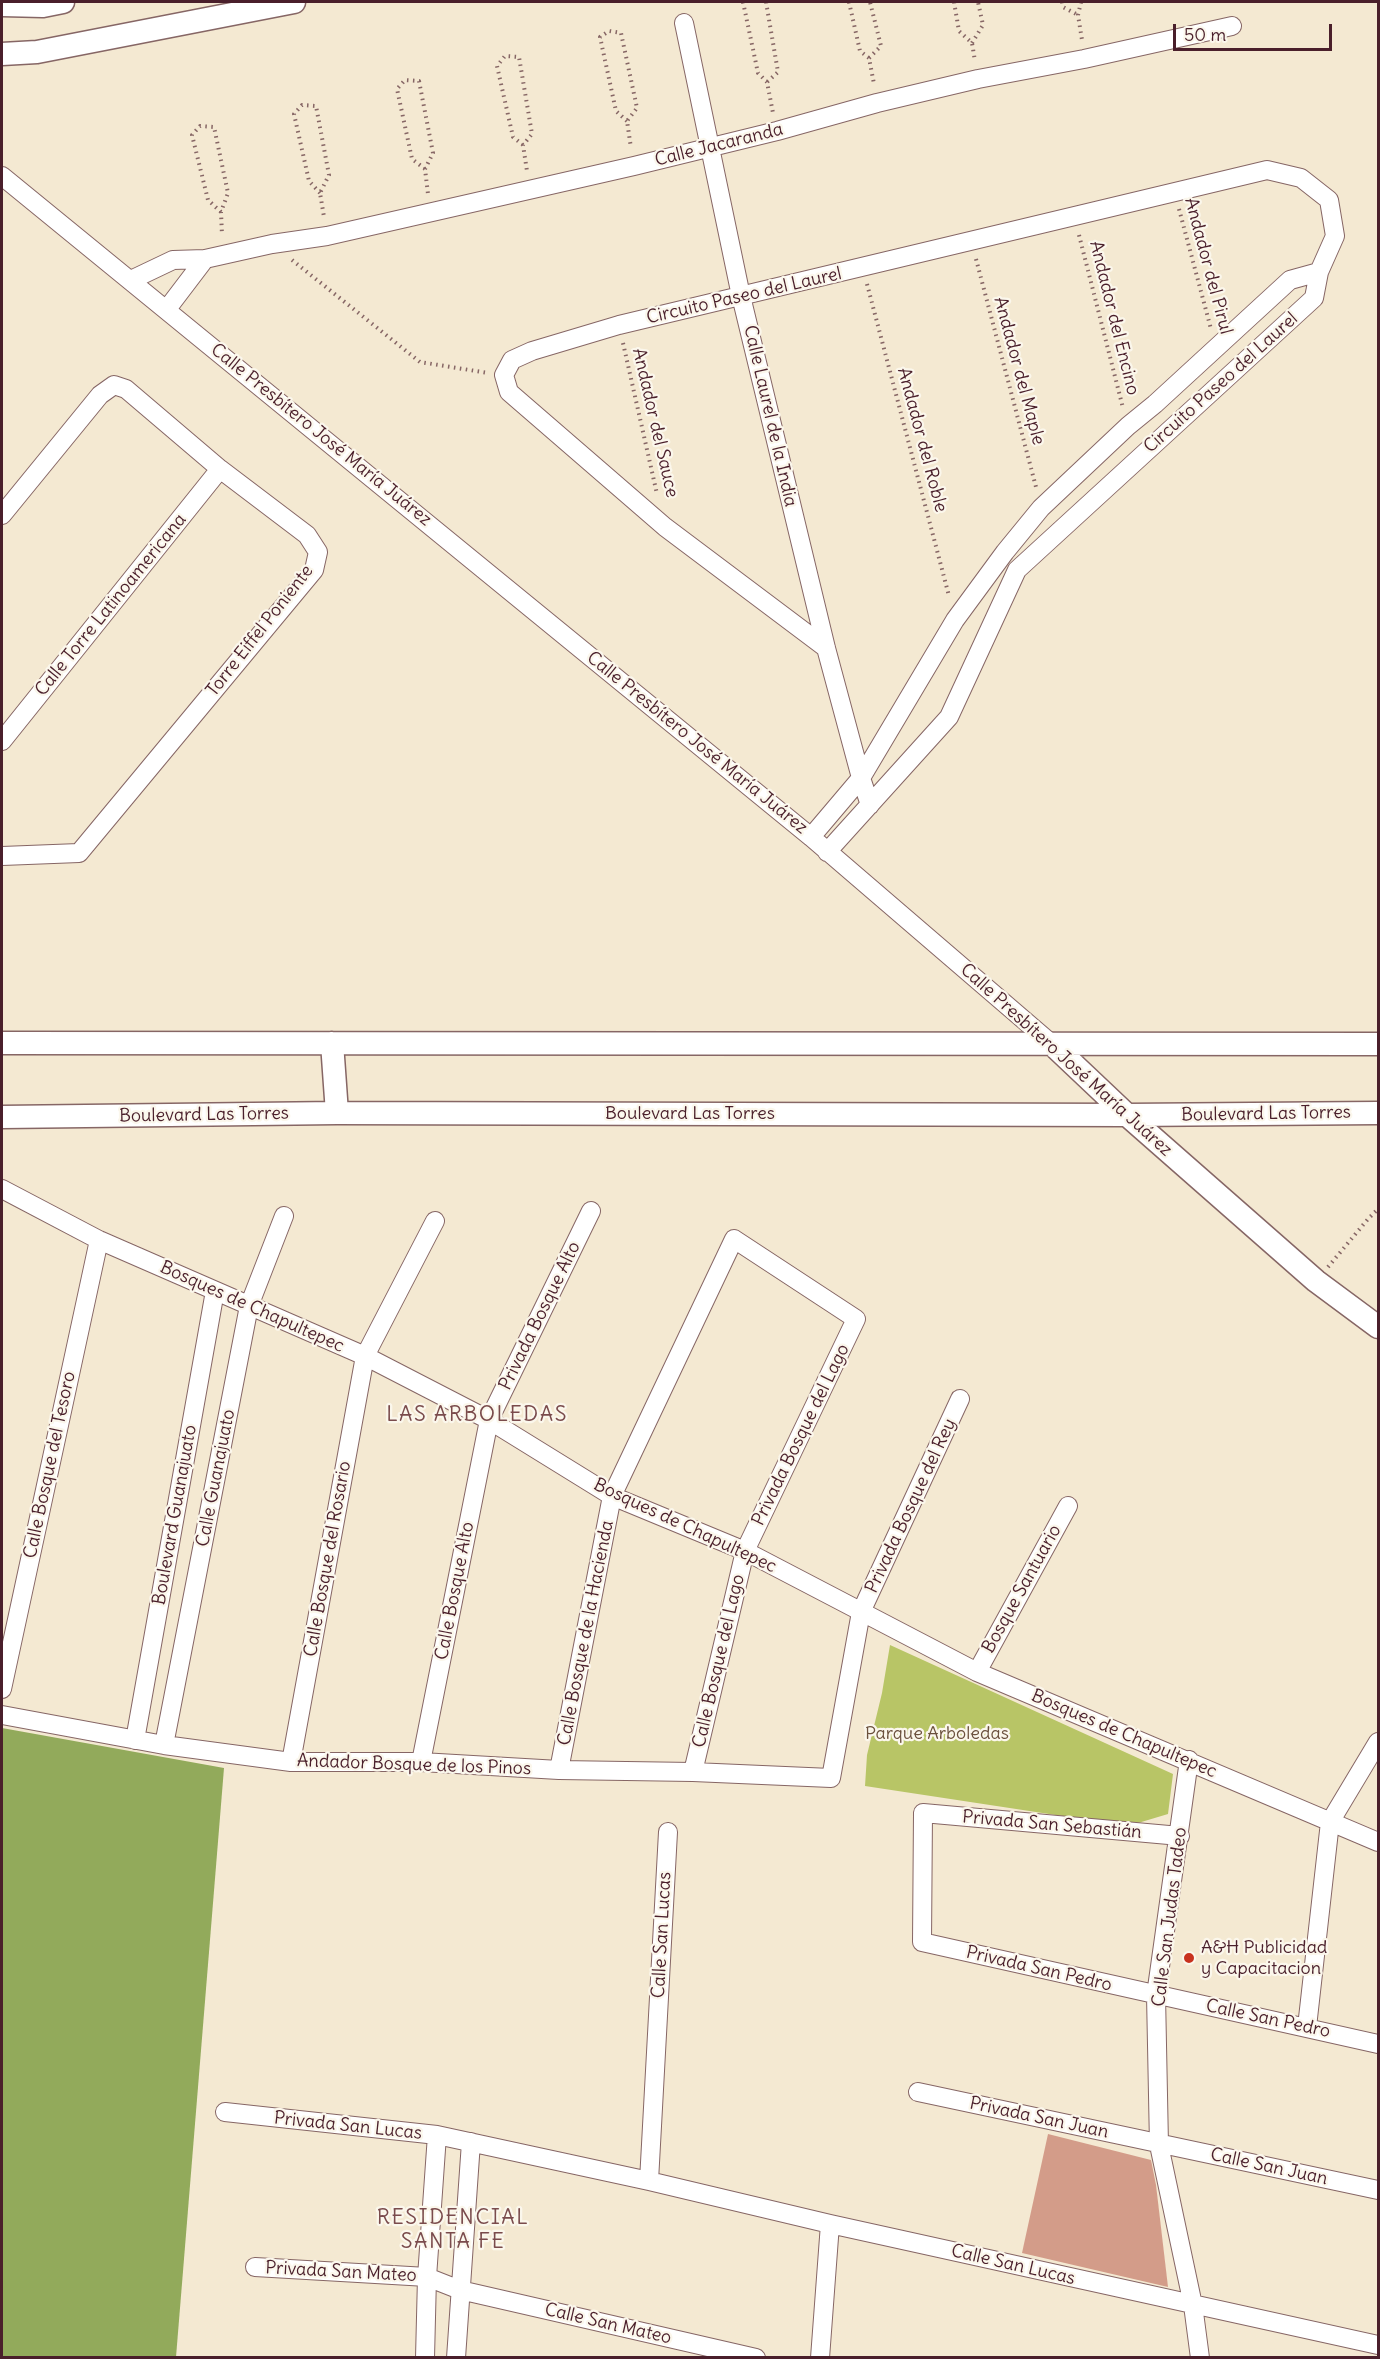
<!DOCTYPE html>
<meta charset="utf-8">
<style>
body{margin:0}
#map{position:relative;width:1380px;height:2359px;overflow:hidden;background:#f4e9d2;font-family:Delius,sans-serif}
canvas{display:block}
.frame{position:absolute;inset:0;border:3px solid #4a1f2b;pointer-events:none}
.scale{position:absolute;left:1173px;top:24px;width:159px;height:27px;box-sizing:border-box;border:3px solid #4a1f2b;border-top:0;padding-left:8px;font-size:18px;line-height:21px;white-space:nowrap;color:#4a1f2b;-webkit-text-stroke:4px #fbf7ec;paint-order:stroke}
</style>
<div id="map">
<canvas width="1380" height="2359"></canvas>
<div class="frame"></div>
<div class="scale">50 m</div>
</div>
<script>
const g = document.querySelector('canvas').getContext('2d');
g.lineJoin = 'round';
function paint(path, color) {
  g.fillStyle = color;
  g.fill(path, 'evenodd');
}
function shape(rows) {
  const path = new Path2D();
  for (const r of rows) {
    path.moveTo(r[0], r[1]);
    for (let i = 2; i < r.length; i += 2) path.lineTo(r[i], r[i + 1]);
  }
  return path;
}
function trace(path, color, width, dash) {
  g.strokeStyle = color;
  g.lineWidth = width;
  g.lineCap = dash ? 'butt' : 'round';
  g.setLineDash(dash || []);
  g.stroke(path);
}
function label(font, color, halo, rows, align = 'center') {
  g.font = font + ' Delius,sans-serif';
  g.lineWidth = 4.5;
  g.setLineDash([]);
  g.textBaseline = 'middle';
  g.strokeStyle = halo;
  g.fillStyle = color;
  for (const [text, x, y, turn = 0] of rows) {
    g.save();
    g.translate(x, y);
    g.rotate((+turn || 0) * Math.PI / 180);
    g.textAlign = isNaN(turn) ? turn : align;
    if (halo) g.strokeText(text, 0, 0);
    g.fillText(text, 0, 0);
    g.restore();
  }
}
const green = shape([
 [890,1645,1173,1774,1168,1814,1128,1826,865,1786,867,1755,882,1693]
]);
const forest = shape([
 [2,1728,224,1768,176,2357,2,2357]
]);
const building = shape([
 [1048,2134,1151,2160,1156,2185,1168,2287,1022,2253]
]);
const path = shape([
 [743,2,758,73,767,82,773,113],
 [766,2,778,72,767,82],
 [849,2,860,51,869,58,874,84],
 [954,2,959,31,972,43,975,61],
 [1062,2,1063,7,1078,15],
 [1081,2,1078,15,1082,40],
 [972,43,983,25,978,2],
 [869,58,881,46,870,2],
 [627,121,616,111,600,37,609,31,621,33,637,108,627,121,631,148],
 [523,145,513,137,497,66,505,56,519,57,532,134,523,145,527,171],
 [425,169,412,159,397,89,405,80,419,81,433,153,425,169,428,194],
 [320,193,309,181,294,114,302,105,316,106,329,175,320,193,324,217],
 [1179,209,1211,329],
 [221,212,208,200,192,135,200,126,214,127,228,193,221,212,222,235],
 [1079,235,1123,408],
 [976,259,1036,487],
 [292,260,420,362,488,373],
 [867,284,949,596],
 [623,343,657,494],
 [1328,1267,1368,1219,1378,1209]
]);
const minor = shape([
 [684,23,741,296,826,648,861,778,870,805],
 [2,176,811,837,1053,1045],
 [131,280,173,260,205,259,272,244,327,236,634,166,777,131,877,103,978,79,1084,59,1232,26],
 [167,309,205,259],
 [2,515,100,395,114,385,126,389,220,469,307,535,318,552,314,570,79,853,2,856],
 [826,648,665,527,509,392,504,375,512,360,532,351,619,325,1267,170,1301,178,1329,200,1335,236,1319,272,1314,298,1017,570,949,717,827,852],
 [2,741,220,469],
 [811,837,861,778,955,620,1005,552,1041,508,1128,426,1155,404,1290,280,1319,272],
 [2,1189,99,1240,365,1356,489,1420,612,1496,745,1551,977,1672,1378,1842],
 [977,1672,1068,1506],
 [2,1689,99,1240],
 [2,1715,164,1745,291,1762,421,1762,559,1770,693,1772,831,1778,861,1612,960,1399],
 [135,1740,215,1291],
 [164,1745,249,1306,284,1216],
 [1189,1760,1156,1995,1159,2145,1193,2305,1200,2358],
 [291,1762,365,1356,435,1221],
 [421,1762,489,1420,591,1211],
 [559,1770,612,1496,734,1239,856,1319,745,1551,693,1772],
 [1180,1836,923,1813,922,1942,1378,2044],
 [1307,2027,1330,1822,1378,1742],
 [918,2092,1378,2190],
 [225,2112,437,2135,649,2181,830,2224,1378,2345],
 [649,2181,668,1832],
 [255,2267,427,2277,460,2290,756,2358],
 [425,2358,427,2277,437,2135],
 [456,2358,471,2142],
 [820,2358,830,2224]
]);
const tertiary = shape([
 [2,5,43,6,63,2],
 [2,54,37,52,294,2],
 [2,1043,1378,1044],
 [332,1043,337,1113],
 [1053,1045,1127,1115,1316,1281,1378,1327],
 [2,1117,337,1113,1127,1115,1378,1113]
]);
const markers = [
 [1189,1958,6,"#c8321e"]
];
const streetNames = [
 ["Calle Jacaranda",719,145,-14],
 ["Andador del Pirul",1208,266,75],
 ["Circuito Paseo del Laurel",744,296,-13],
 ["Andador del Encino",1114,318,76],
 ["Andador del Maple",1019,371,75],
 ["Circuito Paseo del Laurel",1221,383,-42],
 ["Calle Laurel de la India",770,416,77],
 ["Andador del Sauce",655,423,77],
 ["Calle Presbítero José María Juárez",321,435,39],
 ["Andador del Roble",922,440,75],
 ["Calle Torre Latinoamericana",111,605,-51],
 ["Torre Eiffel Poniente",260,631,-52],
 ["Calle Presbítero José María Juárez",697,743,39],
 ["Calle Presbítero José María Juárez",1066,1060,42],
 ["Boulevard Las Torres",690,1114],
 ["Boulevard Las Torres",1266,1114,-1],
 ["Boulevard Las Torres",204,1115,-1],
 ["Bosques de Chapultepec",252,1307,24],
 ["Privada Bosque Alto",540,1316,-64],
 ["Privada Bosque del Lago",801,1435,-64],
 ["Calle Bosque del Tesoro",50,1465,-78],
 ["Calle Guanajuato",216,1478,-79],
 ["Privada Bosque del Rey",911,1506,-65],
 ["Boulevard Guanajuato",175,1515,-80],
 ["Bosques de Chapultepec",685,1526,25],
 ["Calle Bosque del Rosario",328,1559,-80],
 ["Bosque Santuario",1022,1589,-61],
 ["Calle Bosque Alto",455,1591,-79],
 ["Calle Bosque de la Hacienda",586,1633,-79],
 ["Calle Bosque del Lago",719,1661,-77],
 ["Bosques de Chapultepec",1124,1734,23],
 ["Andador Bosque de los Pinos",414,1765,2],
 ["Privada San Sebastián",1052,1825,5],
 ["Calle San Judas Tadeo",1170,1917,-83],
 ["Calle San Lucas",662,1935,-87],
 ["Privada San Pedro",1039,1969,13],
 ["Calle San Pedro",1268,2019,12],
 ["Privada San Juan",1039,2118,12],
 ["Privada San Lucas",348,2126,6],
 ["Calle San Juan",1269,2167,12],
 ["Calle San Lucas",1013,2265,13],
 ["Privada San Mateo",341,2272,3],
 ["Calle San Mateo",608,2324,13]
];
const parkNames = [
 ["Parque Arboledas",937,1734]
];
const poiNames = [
 ["A&H Publicidad",1201,1948],
 ["y Capacitacion",1201,1969]
];
const quarterNames = [
 ["LAS ARBOLEDAS",477,1415],
 ["RESIDENCIAL",453,2218],
 ["SANTA FE",453,2242]
];
paint(green, '#b8c566');
paint(forest, '#92aa5b');
paint(building, '#d39c89');
trace(minor, '#866665', 20);
trace(tertiary, '#866665', 25);
trace(path, '#866665', 4, [1.5, 4.5]);
trace(minor, '#fff', 18);
trace(tertiary, '#fff', 22);
for (const [x, y, r, color] of markers) {
  const dot = new Path2D();
  dot.arc(x, y, r, 0, 2 * Math.PI);
  g.fillStyle = color;
  g.fill(dot);
  trace(dot, '#fbf7ec', 2);
}
label('18px', '#4a1f2b', '#fbf7ec', streetNames);
label('18px', '#6b513d', '#fbf7ec', parkNames);
label('18px', '#4a1f2b', '#fbf7ec', poiNames, 'left');
g.letterSpacing = '1.5px';
label('21px', '#7a4b4c', '#fbf7ec', quarterNames);
g.letterSpacing = '0px';
</script>
